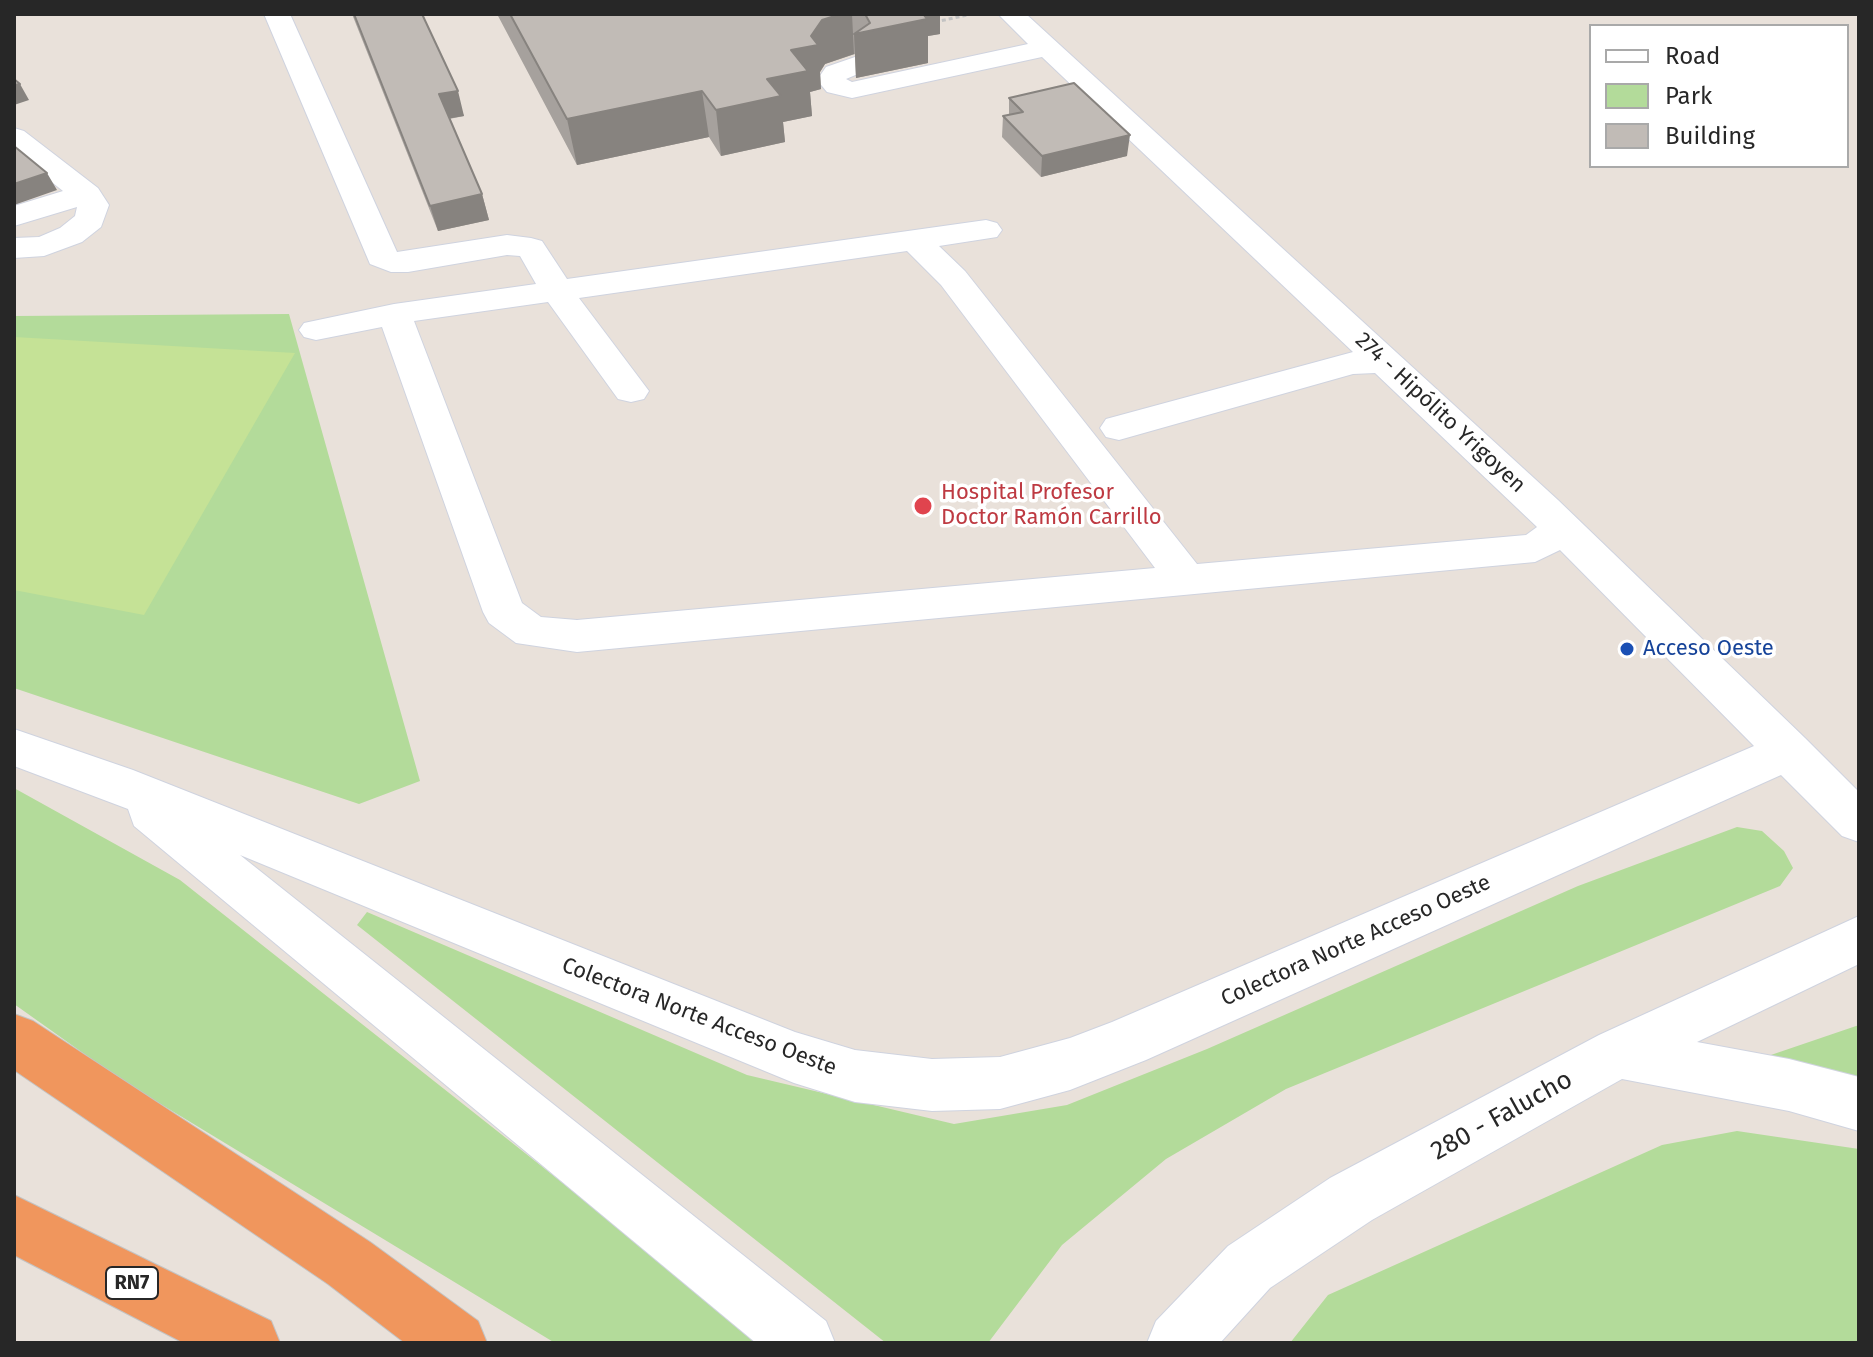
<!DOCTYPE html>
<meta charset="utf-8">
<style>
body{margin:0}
#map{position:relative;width:1873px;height:1357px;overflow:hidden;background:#e9e1da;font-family:"Fira Sans",sans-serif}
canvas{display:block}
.frame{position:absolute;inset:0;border:16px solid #272727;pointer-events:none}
.legend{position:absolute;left:1589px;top:24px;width:260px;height:144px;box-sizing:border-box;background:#fff;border:2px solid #a9a9a9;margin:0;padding:10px 14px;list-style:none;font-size:24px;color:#272727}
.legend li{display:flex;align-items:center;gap:16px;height:40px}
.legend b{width:40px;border:2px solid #a9a9a9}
</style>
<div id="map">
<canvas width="1873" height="1357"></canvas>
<div class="frame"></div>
<ul class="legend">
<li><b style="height:10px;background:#fff"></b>Road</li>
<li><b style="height:22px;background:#b3db9a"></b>Park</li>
<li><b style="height:22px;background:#c1bbb6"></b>Building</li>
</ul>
</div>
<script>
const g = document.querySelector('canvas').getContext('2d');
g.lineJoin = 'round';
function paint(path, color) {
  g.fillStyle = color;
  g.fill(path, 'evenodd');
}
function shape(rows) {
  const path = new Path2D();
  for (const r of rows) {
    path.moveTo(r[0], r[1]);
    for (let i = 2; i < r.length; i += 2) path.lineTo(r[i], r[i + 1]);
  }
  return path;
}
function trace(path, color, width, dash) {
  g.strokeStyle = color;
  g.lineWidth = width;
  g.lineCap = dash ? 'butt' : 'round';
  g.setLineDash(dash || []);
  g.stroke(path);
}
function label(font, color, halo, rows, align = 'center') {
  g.font = font + ' "Fira Sans",sans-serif';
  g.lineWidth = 7;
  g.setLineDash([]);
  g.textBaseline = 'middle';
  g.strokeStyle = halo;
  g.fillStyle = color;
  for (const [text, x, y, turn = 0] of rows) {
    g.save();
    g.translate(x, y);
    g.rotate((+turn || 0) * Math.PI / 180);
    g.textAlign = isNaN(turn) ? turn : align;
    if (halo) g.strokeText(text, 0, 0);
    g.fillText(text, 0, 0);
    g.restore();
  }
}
const green = shape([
 [289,314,420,781,359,804,14,688,14,316],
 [14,788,180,880,765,1343,555,1343,121,1080,14,1004],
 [1737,827,1762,831,1784,851,1793,868,1780,886,1286,1089,1166,1159,1062,1245,988,1343,886,1343,357,925,367,912,747,1075,954,1124,1067,1105,1207,1049,1578,886],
 [1859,1025,1859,1086,1765,1057],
 [1737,1131,1859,1149,1859,1343,1290,1343,1328,1295,1662,1145]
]);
const pitch = shape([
 [14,337,295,353,144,615,14,590]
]);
const path = shape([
 [935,22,972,14]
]);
const minor = shape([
 [264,14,290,14,397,252,507,235,531,238,542,241,567,279,986,220,997,223,1002,230,997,237,939,246,965,271,1197,564,1526,535,1537,527,1375,373,1353,374,1119,440,1106,437,1100,428,1106,419,1353,352,1042,57,852,98,827,92,817,80,826,67,855,57,865,59,869,65,865,71,846,79,852,82,1028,44,998,14,1026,14,1558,500,1805,738,1859,792,1859,842,1842,836,1781,775,1146,1060,1070,1090,1000,1109,932,1111,855,1102,794,1083,240,855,826,1321,835,1343,756,1343,134,826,128,809,14,766,14,729,133,770,795,1032,855,1050,932,1059,1000,1057,1070,1038,1112,1022,1754,746,1560,550,1535,562,577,652,516,643,489,623,483,612,382,327,316,340,304,337,299,330,304,323,394,304,536,284,520,256,507,255,408,272,391,272,370,264,264,14],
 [907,251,941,285,1155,568,577,620,541,617,522,603,414,321,548,302,618,399,631,402,644,399,649,391,579,298,907,251],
 [14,128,24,131,98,188,109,205,101,227,82,242,44,256,14,258,14,238,39,237,60,228,75,216,77,207,14,226,14,206,63,191,14,152,14,128],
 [1859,916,1859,964,1697,1042,1789,1059,1859,1077,1859,1131,1789,1111,1622,1079,1372,1220,1270,1288,1220,1343,1147,1343,1156,1321,1228,1246,1330,1178,1599,1035,1859,916]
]);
const highway = shape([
 [14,1014,33,1021,370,1242,478,1321,487,1343,405,1343,328,1284,14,1070,14,1014],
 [14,1195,271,1321,280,1343,184,1343,14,1255,14,1195]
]);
const wall = shape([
 [352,14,422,14,464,116,449,119,482,194,489,220,438,231],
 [497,14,940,14,940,34,928,36,928,63,856,78,855,54,825,64,820,72,821,89,810,92,812,116,783,122,785,142,721,156,709,137,577,165],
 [1009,98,1127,156,1041,177,1002,137,1003,116,1009,115]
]);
const shadedWall = shape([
 [841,14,852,14,854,54,825,64,820,72,821,89,810,92,812,116,783,122,785,142,721,156,716,110,767,79,791,50,811,36,822,20],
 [908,14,940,14,940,34,928,36,928,63,856,78,854,34],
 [20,84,29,100,14,105,14,85],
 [458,91,464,116,446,119,439,94],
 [702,91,709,137,577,165,567,119],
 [1130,135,1127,156,1041,177,1042,156],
 [47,173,57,190,14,205,14,184],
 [482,194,489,220,438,231,430,206]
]);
const building = shape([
 [354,14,422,14,458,91,439,94,482,194,430,206,354,14],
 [510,14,841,14,822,20,811,36,818,45,791,50,808,71,767,79,781,96,716,110,702,91,567,119,510,14],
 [865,14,923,14,927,19,854,34,870,23,865,14],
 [14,79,20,84,14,85,14,79],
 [1074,83,1130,135,1042,156,1003,116,1023,112,1009,98,1074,83],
 [14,146,47,173,14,184,14,146]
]);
const markers = [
 [923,506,10,"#e0444e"],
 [1627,649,8,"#1a4fb4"]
];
const shields = [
 [132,1283,52]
];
const shieldNames = [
 ["RN7",132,1283]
];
const streetNames = [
 ["274 - Hipólito Yrigoyen",1440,413,43],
 ["Colectora Norte Acceso Oeste",1356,941,-24],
 ["Colectora Norte Acceso Oeste",699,1017,21]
];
const healthNames = [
 ["Hospital Profesor",941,493],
 ["Doctor Ramón Carrillo",941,518]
];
const transitNames = [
 ["Acceso Oeste",1643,649]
];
const nearStreetnames = [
 ["280 - Falucho",1502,1116,-29]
];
paint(green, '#b3db9a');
paint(pitch, '#c5e296');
trace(minor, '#cfd3df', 2);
trace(highway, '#c3c3c3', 2);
trace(path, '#c3c3c3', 3, [4, 3]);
paint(minor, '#fff');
paint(highway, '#f0965d');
paint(wall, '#a6a19d');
paint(shadedWall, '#87837f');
paint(building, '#c1bbb6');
trace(building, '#87837f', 2);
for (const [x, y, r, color] of markers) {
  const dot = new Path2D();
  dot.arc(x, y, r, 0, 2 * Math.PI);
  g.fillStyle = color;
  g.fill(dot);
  trace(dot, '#fff', 3);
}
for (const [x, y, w] of shields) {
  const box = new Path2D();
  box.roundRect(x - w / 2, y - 16, w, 32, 6);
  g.fillStyle = '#fff';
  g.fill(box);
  trace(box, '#272727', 2);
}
label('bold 20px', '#272727', null, shieldNames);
label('22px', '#272727', '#fff', streetNames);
label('22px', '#be3a42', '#fff', healthNames, 'left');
label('22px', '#164399', '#fff', transitNames, 'left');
label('26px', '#272727', '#fff', nearStreetnames);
</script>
